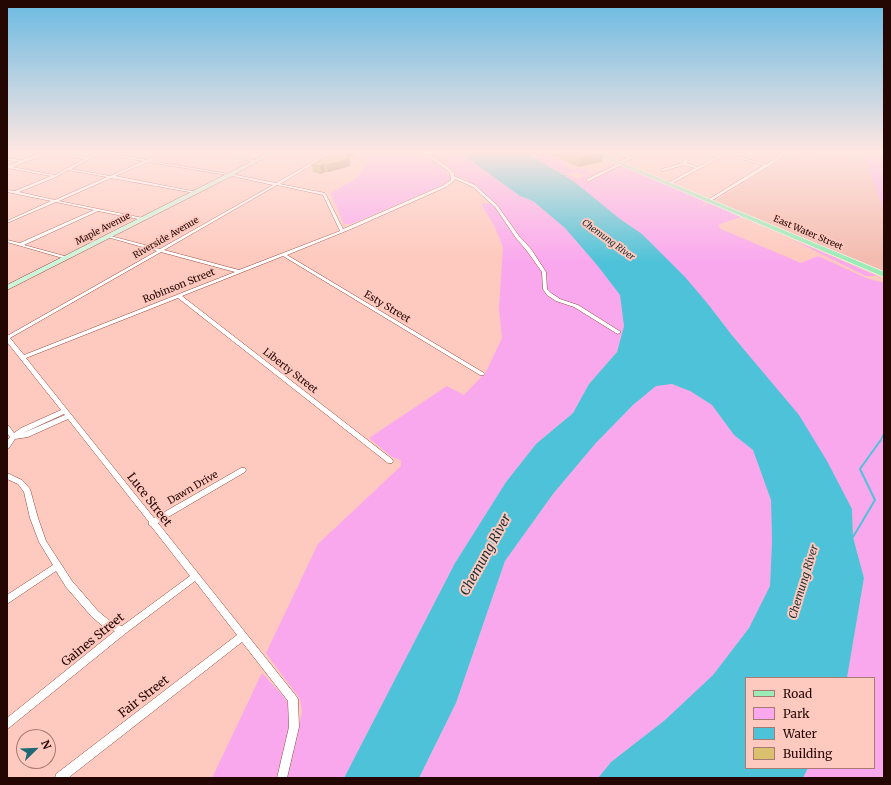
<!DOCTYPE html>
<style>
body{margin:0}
#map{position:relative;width:891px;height:785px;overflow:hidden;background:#fec9be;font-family:Merriweather,serif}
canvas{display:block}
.frame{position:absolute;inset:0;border:8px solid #240603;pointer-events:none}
.legend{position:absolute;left:745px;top:677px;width:130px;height:92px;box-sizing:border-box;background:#fec9be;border:1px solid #a77b73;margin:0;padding:5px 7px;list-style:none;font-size:12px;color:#240603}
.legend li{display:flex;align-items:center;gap:8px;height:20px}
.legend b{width:20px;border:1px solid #a77b73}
.north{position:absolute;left:16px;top:729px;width:40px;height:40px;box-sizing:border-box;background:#fec9be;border:1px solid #a77b73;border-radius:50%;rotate:67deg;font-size:11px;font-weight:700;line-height:16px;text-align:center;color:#240603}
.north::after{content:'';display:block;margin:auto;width:14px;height:18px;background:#206976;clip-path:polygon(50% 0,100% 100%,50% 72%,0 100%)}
</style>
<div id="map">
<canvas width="891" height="785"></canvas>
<div class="frame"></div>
<ul class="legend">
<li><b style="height:5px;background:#9aebb6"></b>Road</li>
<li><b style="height:11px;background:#faa8ee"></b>Park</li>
<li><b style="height:11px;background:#4ec2d8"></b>Water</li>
<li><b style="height:11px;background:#dbc070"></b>Building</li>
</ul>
<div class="north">N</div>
</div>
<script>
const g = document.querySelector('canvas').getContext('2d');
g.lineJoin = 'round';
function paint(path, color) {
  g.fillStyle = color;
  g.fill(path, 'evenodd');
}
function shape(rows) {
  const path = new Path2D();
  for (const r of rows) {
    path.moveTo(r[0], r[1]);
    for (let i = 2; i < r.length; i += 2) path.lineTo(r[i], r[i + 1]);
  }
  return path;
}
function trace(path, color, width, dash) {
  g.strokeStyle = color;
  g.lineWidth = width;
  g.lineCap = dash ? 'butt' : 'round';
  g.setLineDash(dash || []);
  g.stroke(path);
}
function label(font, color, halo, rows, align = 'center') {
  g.font = font + ' Merriweather,serif';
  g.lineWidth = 4;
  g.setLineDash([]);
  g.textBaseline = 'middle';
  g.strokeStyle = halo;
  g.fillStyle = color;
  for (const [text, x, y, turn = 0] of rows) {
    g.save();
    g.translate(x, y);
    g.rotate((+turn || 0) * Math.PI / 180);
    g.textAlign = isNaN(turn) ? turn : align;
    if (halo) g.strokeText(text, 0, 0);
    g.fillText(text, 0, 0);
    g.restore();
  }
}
const built = shape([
 [795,152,819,152,867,164,884,211,884,271,714,201]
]);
const green = shape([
 [360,152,420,152,442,167,451,178,445,184,351,224,344,224,331,193,357,178,367,162,362,161,364,160,362,157,368,155],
 [459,152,520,196,533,201,565,228,597,265,620,295,624,326,617,352,589,384,573,413,536,444,506,482,455,563,344,778,287,778,302,712,300,699,266,653,318,544,401,466,401,460,392,457,369,438,447,386,464,395,486,372,502,338,499,309,503,247,494,225,481,204,494,203,472,183,462,177,458,177,454,171,444,163,427,153],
 [525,152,545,152,567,163,562,165,572,169,579,168,587,170,590,174,613,165,611,163,616,165,589,177,578,172,563,175],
 [864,152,884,152,884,211,867,164],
 [620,164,706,202,701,207,709,203,741,217,720,224,718,226,721,229,801,263,818,256,866,278,884,283,884,778,803,778,808,768,874,768,874,678,847,678,864,578,853,537,852,509,812,437,791,406,731,334,708,304,642,234,620,219,576,183,565,176,568,175,578,179,584,176,589,178,585,181,589,183,588,180],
 [791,239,815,249,877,276,866,276],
 [672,384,690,391,712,405,734,435,753,450,763,476,771,500,772,541,770,586,749,628,713,675,665,720,611,762,598,778,419,778,456,703,505,561,553,494,595,444,633,405,656,385],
 [262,673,285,698,291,710,287,741,276,778,212,778]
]);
const water = shape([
 [459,152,525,152,563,175,568,175,565,176,576,183,620,219,642,234,685,277,708,304,731,334,799,415,827,461,852,509,853,537,864,578,847,678,746,678,746,768,808,768,803,778,598,778,611,762,665,720,713,675,749,628,770,586,772,541,771,500,753,450,734,435,712,405,690,391,672,384,656,386,633,405,595,444,553,494,505,561,456,703,419,778,344,778,455,563,506,482,536,444,573,413,589,384,617,352,624,326,620,295,597,265,565,228,533,201,520,196]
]);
const streamFar1 = shape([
 [880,442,884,433]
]);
const stream = shape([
 [851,537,853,537,875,500,860,469,880,441]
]);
const street = shape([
 [44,152,57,152,87,157,96,152,101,152,147,160,165,152,169,152,151,161,229,174,227,175,148,162,115,176,197,192,195,193,111,178,59,201,143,218,145,219,143,220,98,211,24,245,68,257,68,259,66,259,7,242,7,240,20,243,94,210,56,202,7,223,7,221,51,201,7,192,7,190,15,191,51,176,7,168,7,166,19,162,7,160,7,158,22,160,44,152],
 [49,153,84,159,55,175,12,167,49,153],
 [98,154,99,154,144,161,110,176,71,169,98,154],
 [68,170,107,177,55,200,19,192,56,177,68,170],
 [200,152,209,152,259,161,257,162,200,152],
 [313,152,320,152,327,154,330,152,334,152,280,184,325,193,343,229,444,185,451,180,450,173,447,170,421,152,425,152,449,168,454,173,454,176,475,185,497,205,519,236,531,249,546,272,547,289,551,293,560,299,578,305,621,332,618,334,616,333,574,307,556,301,547,295,543,289,542,272,527,251,516,238,495,207,473,187,455,179,454,181,446,187,351,229,287,255,484,373,485,374,484,375,480,375,283,256,182,296,392,459,393,461,392,463,388,463,178,298,26,358,154,518,241,468,245,468,246,470,245,472,158,523,296,696,298,699,299,727,287,778,277,778,289,727,288,701,242,642,68,778,55,778,56,774,237,635,195,581,126,633,10,727,7,729,7,718,115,631,105,628,92,617,66,587,56,571,7,604,7,595,53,565,39,542,30,518,24,492,18,484,7,479,7,473,22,480,30,489,38,518,46,541,72,581,98,611,111,622,122,626,190,576,151,526,149,525,149,522,68,419,28,437,15,439,9,448,7,448,7,441,10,437,7,433,7,426,9,426,14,433,21,428,61,410,7,342,7,336,157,251,107,237,107,235,160,249,273,185,232,176,230,175,231,174,276,183,325,155,313,152],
 [277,185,323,195,340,231,239,270,164,250,277,185],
 [161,252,235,272,24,355,10,338,161,252],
 [64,414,65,415,23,433,25,432,64,414],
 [616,152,620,152,631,157,644,152,647,153,621,163,621,165,589,181,587,181,587,179,618,164,618,162,628,158,616,152],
 [725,152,729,152,727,154,767,164,785,152,789,152,769,166,709,202,706,201,764,165,725,155,669,185,666,184,695,168,684,165,663,171,661,170,662,169,683,163,685,159,697,153,699,154,698,155,687,161,686,163,698,167,725,152],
 [824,152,830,152,865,161,863,162,824,152]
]);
const secondary = shape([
 [270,152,276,152,235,174,234,176,230,177,7,290,7,285,270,152]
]);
const primary = shape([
 [590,152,597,152,884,272,884,277,590,152]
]);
const wall = shape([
 [545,152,603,152,604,153,602,162,578,167],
 [355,153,349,158,350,165,347,167,328,172,325,172,321,174,313,172,312,165]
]);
const shadedWall = shape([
 [346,152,355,152,355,153,345,161,344,153],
 [604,153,602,162,578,167,579,158],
 [349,158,350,165,347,167,328,172,327,165],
 [324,164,325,172,321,174,320,166]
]);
const building = shape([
 [334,152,346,152,344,153,349,158,346,160,327,165,324,164,320,166,312,165,334,152],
 [567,152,603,152,604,153,579,158,567,152]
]);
const farStreetnames = [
 ["Maple Avenue",103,229,-27],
 ["East Water Street",808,233,23],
 ["Riverside Avenue",166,238,-30]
];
const farWaternames = [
 ["Chemung River",608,240,36]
];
const streetNames = [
 ["Robinson Street",179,286,-22],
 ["Esty Street",387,307,31],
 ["Liberty Street",290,371,38],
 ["Dawn Drive",193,488,-30]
];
const waterNames = [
 ["Chemung River",804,582,-73]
];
const nearStreetnames = [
 ["Luce Street",149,500,52],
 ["Gaines Street",93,640,-39],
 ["Fair Street",144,697,-38]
];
const nearWaternames = [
 ["Chemung River",486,555,-61]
];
paint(built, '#f3baae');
paint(green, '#faa8ee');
paint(water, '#4ec2d8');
trace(streamFar1, '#4ec2d8', 1.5);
trace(stream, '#4ec2d8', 2);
trace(street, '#94483a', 1);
trace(secondary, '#94483a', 1);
trace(primary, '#fff', 1);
paint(street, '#fff');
paint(secondary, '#cdf5db');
paint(primary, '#9aebb6');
paint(wall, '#bca560');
paint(shadedWall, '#99864e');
paint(building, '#dbc070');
trace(building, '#99864e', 1);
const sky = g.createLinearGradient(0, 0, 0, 262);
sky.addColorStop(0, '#6abae2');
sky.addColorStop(0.58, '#ffe7e2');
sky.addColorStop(1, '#ffe7e200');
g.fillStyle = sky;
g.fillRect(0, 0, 891, 262);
label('9px', '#240603', '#fec9be', farStreetnames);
label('italic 9px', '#163035', '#fec9be', farWaternames);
label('10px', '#240603', '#fec9be', streetNames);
label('italic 11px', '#163035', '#fec9be', waterNames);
label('12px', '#240603', '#fec9be', nearStreetnames);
label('italic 13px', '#163035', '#fec9be', nearWaternames);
</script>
